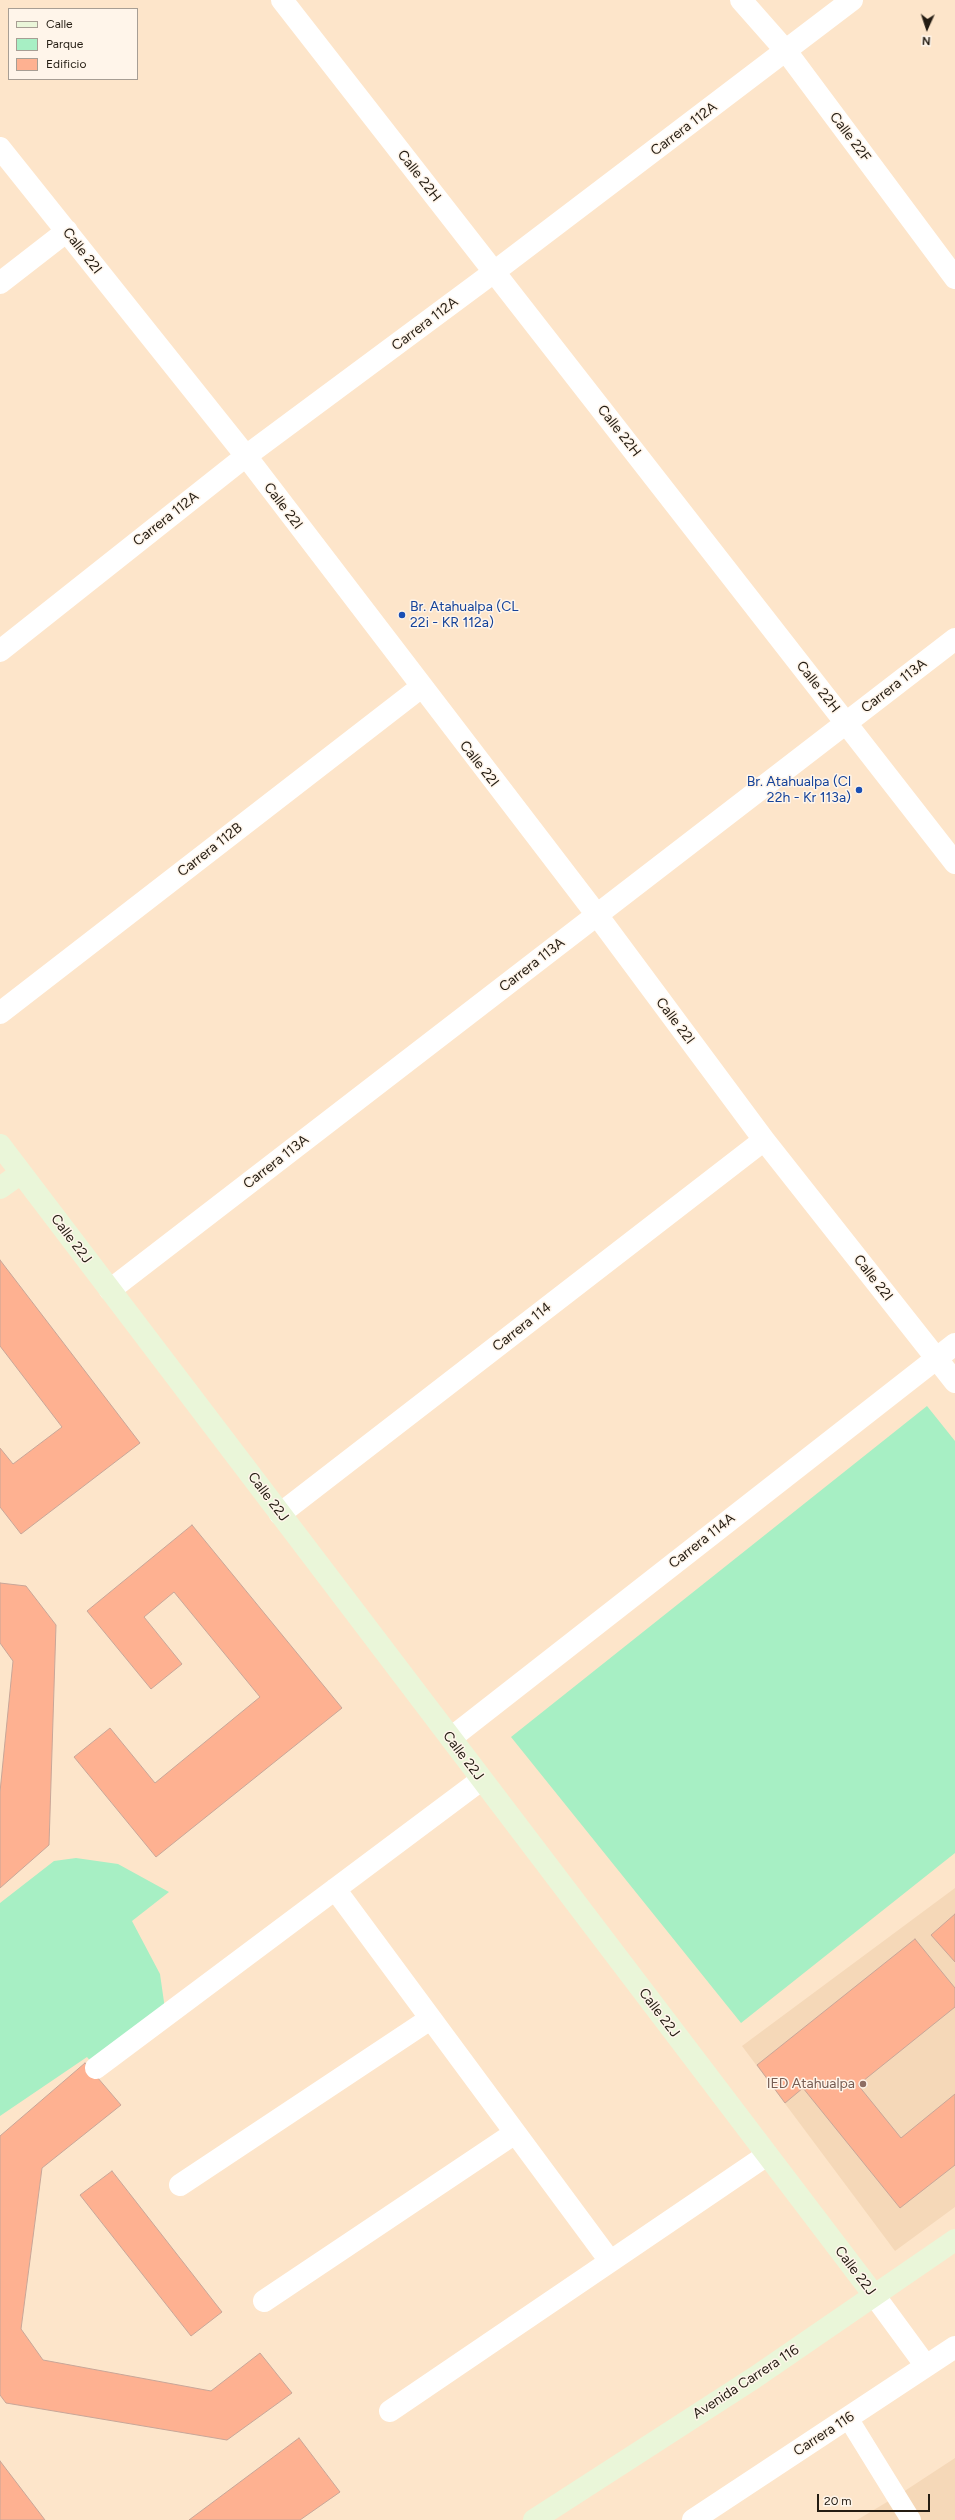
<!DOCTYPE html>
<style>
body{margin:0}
#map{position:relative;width:955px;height:2520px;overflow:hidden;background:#fde5ca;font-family:Figtree,sans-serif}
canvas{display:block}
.legend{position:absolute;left:8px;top:8px;width:130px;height:72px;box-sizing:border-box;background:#fff5ea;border:1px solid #a79e94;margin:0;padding:5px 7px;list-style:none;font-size:12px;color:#241c12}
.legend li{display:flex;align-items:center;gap:8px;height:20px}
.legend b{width:20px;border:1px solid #a79e94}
.north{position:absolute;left:907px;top:8px;width:40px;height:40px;-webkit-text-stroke:3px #fff5ea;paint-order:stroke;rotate:183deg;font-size:11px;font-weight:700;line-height:16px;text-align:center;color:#241c12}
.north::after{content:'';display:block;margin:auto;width:14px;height:18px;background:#241c12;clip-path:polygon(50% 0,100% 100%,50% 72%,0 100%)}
.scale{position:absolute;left:817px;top:2494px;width:113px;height:18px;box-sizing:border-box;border:2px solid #241c12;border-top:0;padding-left:5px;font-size:12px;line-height:14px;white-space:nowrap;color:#241c12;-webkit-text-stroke:3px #fff5ea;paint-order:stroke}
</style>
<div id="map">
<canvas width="955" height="2520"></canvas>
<ul class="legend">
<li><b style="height:5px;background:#eaf6d9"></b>Calle</li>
<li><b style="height:11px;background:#a7efc4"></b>Parque</li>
<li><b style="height:11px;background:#feb191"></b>Edificio</li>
</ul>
<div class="north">N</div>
<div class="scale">20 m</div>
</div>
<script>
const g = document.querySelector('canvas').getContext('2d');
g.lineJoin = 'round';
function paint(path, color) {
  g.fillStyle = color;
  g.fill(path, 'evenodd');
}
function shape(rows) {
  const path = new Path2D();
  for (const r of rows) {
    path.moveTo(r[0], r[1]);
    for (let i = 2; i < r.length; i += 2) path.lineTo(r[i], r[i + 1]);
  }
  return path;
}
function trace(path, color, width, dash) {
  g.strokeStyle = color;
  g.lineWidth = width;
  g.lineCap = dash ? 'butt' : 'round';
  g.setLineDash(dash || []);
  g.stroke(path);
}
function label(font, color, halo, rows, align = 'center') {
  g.font = font + ' Figtree,sans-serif';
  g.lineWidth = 3;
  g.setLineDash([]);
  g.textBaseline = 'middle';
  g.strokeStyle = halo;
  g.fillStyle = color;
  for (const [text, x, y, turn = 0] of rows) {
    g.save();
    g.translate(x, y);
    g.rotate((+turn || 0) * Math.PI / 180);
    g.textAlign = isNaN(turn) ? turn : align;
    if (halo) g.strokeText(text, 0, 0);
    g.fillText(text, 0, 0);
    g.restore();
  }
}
const built = shape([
 [955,1888,955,2207,895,2251,742,2046],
 [955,2458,955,2520,857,2520,897,2496]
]);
const green = shape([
 [927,1406,955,1441,955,1853,741,2023,511,1737],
 [76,1858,118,1864,169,1892,132,1921,160,1974,166,2016,96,2068,87,2057,0,2116,0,1903,54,1861]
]);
const building = shape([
 [0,1260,140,1443,21,1534,0,1507,0,1448,13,1464,62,1427,0,1346,0,1260],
 [192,1525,342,1708,156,1857,74,1757,110,1728,155,1783,260,1697,174,1592,144,1617,182,1664,151,1689,87,1611,192,1525],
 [0,1583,26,1586,56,1625,49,1845,0,1888,0,1792,13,1661,0,1643,0,1583],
 [955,1914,955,1962,931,1935,955,1914],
 [915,1939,955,1988,955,2007,858,2085,901,2138,955,2094,955,2165,900,2208,803,2088,785,2103,757,2065,915,1939],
 [85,2063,121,2105,42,2168,21,2329,43,2360,211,2391,260,2353,292,2393,227,2440,6,2403,0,2395,0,2136,85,2063],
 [112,2171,222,2312,191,2336,80,2195,112,2171],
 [299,2438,340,2492,300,2520,189,2520,299,2438],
 [0,2461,45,2520,0,2520,0,2461]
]);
const lane = shape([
 [848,2418,911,2520]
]);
const street = shape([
 [282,0,955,863],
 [741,0,786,51,955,278],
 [0,148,246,456,597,915,764,1140,955,1382],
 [0,283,67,231],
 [0,651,246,456,494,272,852,0],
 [0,1013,420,688],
 [110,1290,955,639],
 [280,1514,764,1140],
 [451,1738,955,1344],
 [335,1889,610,2261],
 [96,2068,481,1780],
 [180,2185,430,2019],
 [874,2295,926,2366],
 [264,2301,515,2133],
 [390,2411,767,2155],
 [693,2520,955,2347]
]);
const secondary = shape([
 [0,1145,874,2295],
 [0,1188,21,1173],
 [534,2520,754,2378,955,2240]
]);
const markers = [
 [402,615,4,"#1a4fb4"],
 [859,790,4,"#1a4fb4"],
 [863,2084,4,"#8d6e63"]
];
const streetNames = [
 ["Carrera 112A",684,129,-37],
 ["Calle 22F",850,137,53],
 ["Calle 22H",419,176,52],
 ["Calle 22I",82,251,52],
 ["Carrera 112A",425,324,-37],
 ["Calle 22H",619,431,52],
 ["Calle 22I",283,506,53],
 ["Carrera 112A",166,519,-38],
 ["Carrera 113A",894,686,-38],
 ["Calle 22H",818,687,52],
 ["Calle 22I",479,764,52],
 ["Carrera 112B",210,850,-38],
 ["Carrera 113A",532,965,-38],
 ["Calle 22I",675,1021,53],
 ["Carrera 113A",276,1162,-38],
 ["Calle 22J",71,1239,53],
 ["Calle 22I",873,1278,52],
 ["Carrera 114",522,1327,-38],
 ["Calle 22J",268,1497,53],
 ["Carrera 114A",702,1541,-38],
 ["Calle 22J",463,1756,53],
 ["Calle 22J",659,2013,53],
 ["Calle 22J",855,2271,53],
 ["Avenida Carrera 116",746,2382,-33],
 ["Carrera 116",824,2434,-33]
];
const transitNames = [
 ["Br. Atahualpa (CL",410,607],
 ["22i - KR 112a)",410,623],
 ["Br. Atahualpa (Cl",851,782,"right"],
 ["22h - Kr 113a)",851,798,"right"]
];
const educationNames = [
 ["IED Atahualpa",855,2084]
];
paint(built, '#f5d8b8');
paint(green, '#a7efc4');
paint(building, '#feb191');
trace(building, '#c8a698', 1);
trace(lane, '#fff', 20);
trace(street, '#fff', 22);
trace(secondary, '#eaf6d9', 22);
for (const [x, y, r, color] of markers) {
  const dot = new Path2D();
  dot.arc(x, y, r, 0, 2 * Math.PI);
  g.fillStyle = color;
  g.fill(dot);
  trace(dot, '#fff5ea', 1.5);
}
label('14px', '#241c12', '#fff5ea', streetNames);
label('14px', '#164399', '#fff5ea', transitNames, 'left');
label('14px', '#785e54', '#fff5ea', educationNames, 'right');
</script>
